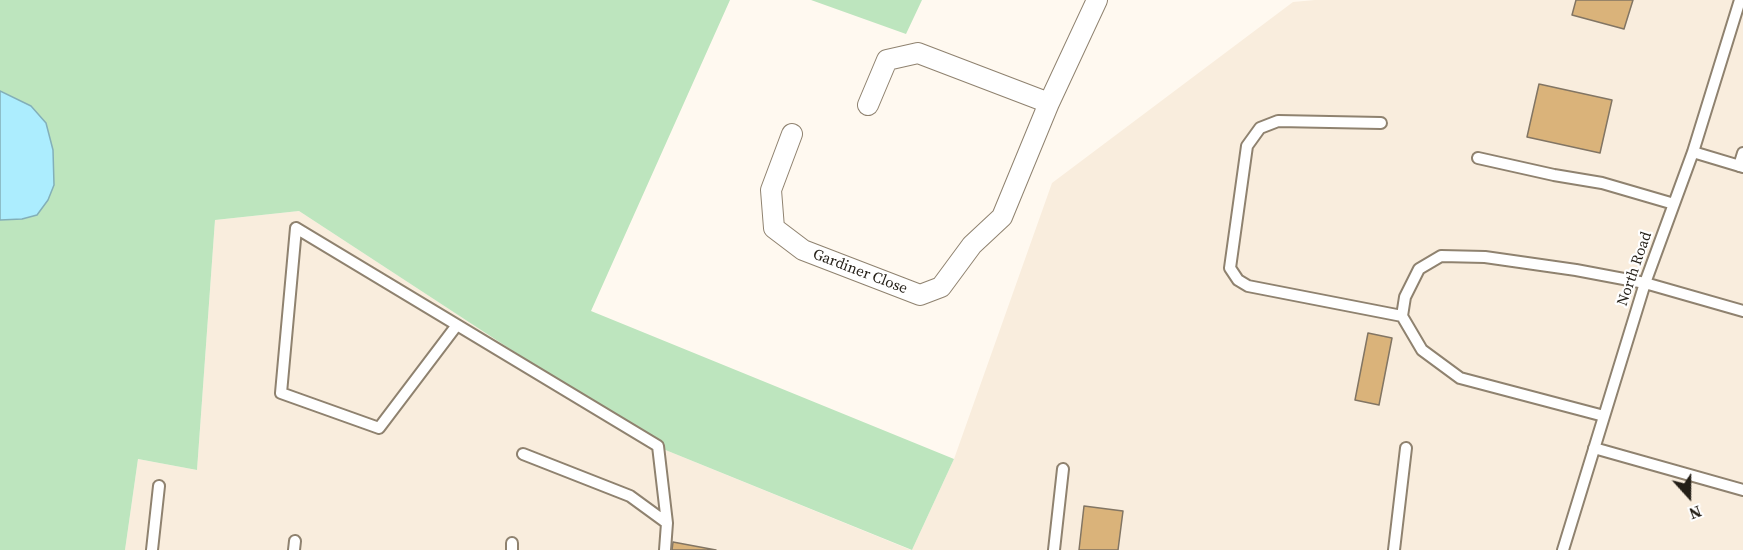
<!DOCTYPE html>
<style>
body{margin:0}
#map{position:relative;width:1743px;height:550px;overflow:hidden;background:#fff9f0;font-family:"Source Serif 4",serif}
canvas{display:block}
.north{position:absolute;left:1659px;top:466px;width:60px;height:60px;-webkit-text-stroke:4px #fff;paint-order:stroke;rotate:159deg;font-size:16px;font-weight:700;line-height:24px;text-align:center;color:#231e16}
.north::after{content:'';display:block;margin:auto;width:21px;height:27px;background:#231e16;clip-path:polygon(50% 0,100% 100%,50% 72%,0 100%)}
</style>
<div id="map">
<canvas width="1743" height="550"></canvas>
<div class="north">N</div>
</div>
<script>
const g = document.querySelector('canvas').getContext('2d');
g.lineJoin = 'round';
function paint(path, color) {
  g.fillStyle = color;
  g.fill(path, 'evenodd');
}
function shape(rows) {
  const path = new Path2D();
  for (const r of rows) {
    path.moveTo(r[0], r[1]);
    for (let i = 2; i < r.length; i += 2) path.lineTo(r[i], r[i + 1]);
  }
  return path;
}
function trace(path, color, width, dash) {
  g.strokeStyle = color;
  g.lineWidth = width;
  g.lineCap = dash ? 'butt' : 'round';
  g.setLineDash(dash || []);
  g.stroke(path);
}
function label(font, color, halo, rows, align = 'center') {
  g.font = font + ' "Source Serif 4",serif';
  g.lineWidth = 4.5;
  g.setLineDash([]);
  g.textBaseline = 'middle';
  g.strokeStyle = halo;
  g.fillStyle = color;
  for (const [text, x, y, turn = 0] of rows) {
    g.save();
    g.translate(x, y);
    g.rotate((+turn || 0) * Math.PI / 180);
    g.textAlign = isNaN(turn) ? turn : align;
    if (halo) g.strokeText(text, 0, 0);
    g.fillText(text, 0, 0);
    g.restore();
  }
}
const built = shape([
 [1315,0,1743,0,1743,550,912,550,954,459,1052,183,1293,2],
 [299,211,663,449,911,550,125,550,138,459,197,470,215,220]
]);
const green = shape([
 [0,0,730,0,591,311,954,459,912,550,663,449,299,211,215,220,197,470,138,459,125,550,0,550,0,220,22,219,31,106,0,91],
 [811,0,922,0,906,34]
]);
const water = shape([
 [0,91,31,106,46,123,53,150,54,185,48,200,37,215,22,219,0,220,0,91]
]);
const building = shape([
 [1576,0,1633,0,1624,29,1572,15,1576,0],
 [1539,84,1612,100,1600,153,1527,137,1539,84],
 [1368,333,1392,338,1379,405,1355,400,1368,333],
 [1084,506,1123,511,1118,550,1079,550,1084,506],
 [673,542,716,550,672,550,673,542]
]);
const service = shape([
 [1381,123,1278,121,1260,128,1247,146,1230,268,1238,280,1248,286,1402,316,1422,350,1460,378,1604,416],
 [1693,152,1743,167],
 [1478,158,1554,175,1602,183,1674,204],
 [1739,166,1743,153],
 [1402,316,1405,297,1419,269,1441,256,1485,257,1576,270,1645,283,1743,311],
 [457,325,379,428,281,393,296,228,658,446,667,523,665,550],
 [1594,448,1743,490],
 [523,454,630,496,667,523],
 [152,550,159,486],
 [294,550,295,541],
 [512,550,512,543],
 [1054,550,1063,469],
 [1394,550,1406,448],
 [1563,550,1645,283,1693,152,1740,0]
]);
const minor = shape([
 [868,105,887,60,918,53,1049,103],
 [792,134,771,190,774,228,803,250,920,295,941,287,972,245,1002,217,1049,103,1097,0]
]);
const streetNames = [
 ["North Road",1635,269,-71],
 ["Gardiner Close",860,272,21]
];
paint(built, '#f9eddd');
paint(green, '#bde5be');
paint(water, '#acedfe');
trace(water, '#83afb8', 1.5);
paint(building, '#dab37a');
trace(building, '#827563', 1.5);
trace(service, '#8f826f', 14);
trace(minor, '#8f826f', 22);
trace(service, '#fff', 10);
trace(minor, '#fff', 20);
label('15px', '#231e16', '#fff', streetNames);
</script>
